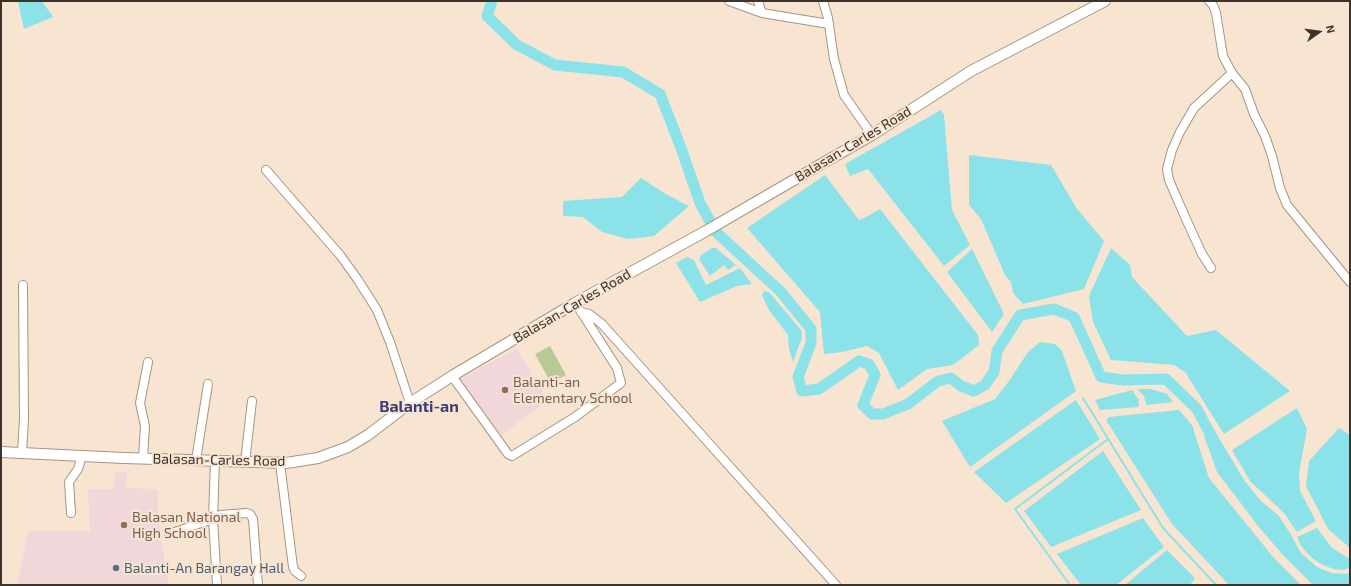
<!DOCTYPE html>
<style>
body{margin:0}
#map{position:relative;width:1351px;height:586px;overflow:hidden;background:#f7e5d1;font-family:"Exo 2",sans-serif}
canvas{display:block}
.frame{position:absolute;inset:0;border:2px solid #3b332c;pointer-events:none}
.north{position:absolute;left:1299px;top:12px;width:40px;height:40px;-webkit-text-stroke:3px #f7e5d1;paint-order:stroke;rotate:76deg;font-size:11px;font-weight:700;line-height:16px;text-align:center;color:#3b332c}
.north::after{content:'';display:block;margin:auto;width:14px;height:18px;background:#3b332c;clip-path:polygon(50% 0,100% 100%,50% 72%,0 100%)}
</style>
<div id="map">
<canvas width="1351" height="586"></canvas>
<div class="frame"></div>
<div class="north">N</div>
</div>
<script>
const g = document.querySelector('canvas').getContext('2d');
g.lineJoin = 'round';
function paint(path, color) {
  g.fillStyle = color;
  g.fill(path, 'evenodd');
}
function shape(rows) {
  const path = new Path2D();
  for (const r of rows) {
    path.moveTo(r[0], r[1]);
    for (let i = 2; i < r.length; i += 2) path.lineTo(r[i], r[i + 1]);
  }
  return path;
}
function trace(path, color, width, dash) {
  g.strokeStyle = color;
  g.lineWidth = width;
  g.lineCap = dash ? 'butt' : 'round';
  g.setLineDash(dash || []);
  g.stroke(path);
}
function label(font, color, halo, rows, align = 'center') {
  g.font = font + ' "Exo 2",sans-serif';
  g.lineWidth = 4;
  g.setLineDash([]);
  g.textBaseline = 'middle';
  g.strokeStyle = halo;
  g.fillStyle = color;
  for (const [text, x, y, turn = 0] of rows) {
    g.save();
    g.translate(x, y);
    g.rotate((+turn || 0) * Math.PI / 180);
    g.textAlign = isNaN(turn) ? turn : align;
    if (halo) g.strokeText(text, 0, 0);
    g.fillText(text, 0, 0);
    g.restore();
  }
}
const education = shape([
 [517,349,548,400,501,435,460,379],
 [115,471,127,472,126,488,158,489,158,519,169,585,17,585,28,531,90,531,88,489,114,489]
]);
const green = shape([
 [550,346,566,375,551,383,535,354]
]);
const water = shape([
 [18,1,42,1,53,17,24,29],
 [941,110,944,115,952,210,970,245,944,266,868,169,850,176,845,164],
 [969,155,1051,165,1077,209,1104,241,1084,289,1023,304,1013,293,1011,282,1005,275,981,219,969,205],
 [825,175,859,220,866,217,880,209,978,335,979,345,953,365,927,369,898,390,879,353,867,346,842,352,824,354,820,312,747,228],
 [641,178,664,193,689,206,654,236,628,239,602,232,583,217,563,216,563,201,622,197],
 [712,248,716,248,736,265,728,270,724,265,710,276,699,259,701,255],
 [1111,248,1130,265,1132,277,1187,336,1216,330,1290,391,1224,434,1185,372,1174,365,1111,360,1093,322,1089,296],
 [972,249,1004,314,992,332,947,272],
 [687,257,694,260,706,285,740,268,752,284,737,286,700,302,676,263],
 [764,291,769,292,801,330,802,338,793,362,789,349,788,335,769,310,762,295],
 [1040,342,1055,344,1062,351,1076,391,970,467,942,421,995,399,1009,381,1028,352],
 [1137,389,1151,389,1167,394,1173,402,1146,405,1144,396],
 [1132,390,1139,400,1138,407,1100,410,1095,400],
 [1076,400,1100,439,1006,503,974,472],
 [1297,408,1307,429,1299,473,1300,491,1316,521,1297,532,1284,513,1250,481,1232,450],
 [1179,410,1192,425,1209,478,1274,558,1301,585,1229,585,1172,524,1106,420,1109,417],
 [1339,428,1350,435,1350,548,1328,529,1306,486,1309,461],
 [1216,433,1244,480,1261,501,1278,515,1290,533,1301,553,1317,567,1332,573,1346,574,1350,572,1350,585,1314,585,1311,583,1282,554,1258,526,1217,472,1204,436],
 [1103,451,1141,510,1051,547,1024,511],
 [1143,518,1164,547,1116,585,1081,585,1057,554],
 [1317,528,1332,548,1350,559,1350,568,1342,570,1333,569,1321,564,1312,558,1301,546,1297,537],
 [1167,550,1195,578,1190,585,1125,585]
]);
const stream = shape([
 [1083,398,1163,528,1216,585],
 [1070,585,1015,509,1108,439]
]);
const river = shape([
 [492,1,487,16,517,45,555,65,623,72,660,94,681,148,700,203,716,232,781,292,811,329,811,343,798,377,802,391,819,389,859,361,869,364,875,375,863,405,872,414,883,414,908,404,938,381,951,378,961,386,974,391,985,385,994,372,997,351,1020,315,1054,309,1074,317,1101,377,1123,380,1166,379,1197,409,1217,447]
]);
const minor = shape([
 [729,1,762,13,829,24],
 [758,1,762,13],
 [823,1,828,18,834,59,844,95,872,135],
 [1209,1,1213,5,1216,13,1223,56,1232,73,1245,89,1254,114,1265,136,1272,156,1280,188,1287,205,1350,282],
 [266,170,340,255,358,280,377,310,390,342,410,403],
 [1211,268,1202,254,1186,219,1169,180,1167,169,1172,150,1180,132,1194,108,1232,73],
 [581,312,589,314,602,324,836,585],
 [452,376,508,454,512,456,575,417,621,383,617,368,580,310],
 [22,453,24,419,23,285],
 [143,458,145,426,140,403,148,362],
 [196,460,208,384],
 [245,462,252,401],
 [280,463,293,567,295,571,301,576],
 [71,513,69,482,78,469,82,456],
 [169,534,213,519,215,460],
 [217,585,213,519,220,515,246,513,250,514,253,519,258,585]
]);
const major = shape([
 [1,452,124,458,286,463,318,458,348,447,368,435,410,403,452,376,575,303,706,231,830,159,872,135,971,71,1105,1]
]);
const markers = [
 [505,390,4,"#8d6e63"],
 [124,525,4,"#8d6e63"],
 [116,568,4,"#5c6f8a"]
];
const streetNames = [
 ["Balasan-Carles Road",853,144,-31],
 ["Balasan-Carles Road",572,306,-30],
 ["Balasan-Carles Road",219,460,1]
];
const educationNames = [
 ["Balanti-an",513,382],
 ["Elementary School",513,398],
 ["Balasan National",132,517],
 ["High School",132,533]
];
const serviceNames = [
 ["Balanti-An Barangay Hall",124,568]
];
const quarterNames = [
 ["Balanti-an",419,407]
];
paint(education, '#f1d6da');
paint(green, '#b8c996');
paint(water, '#8ce2e9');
trace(stream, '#8ce2e9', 2);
trace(river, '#8ce2e9', 11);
trace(minor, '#a69583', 10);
trace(major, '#a69583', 12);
trace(minor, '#fff', 8);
trace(major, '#fff', 10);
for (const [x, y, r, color] of markers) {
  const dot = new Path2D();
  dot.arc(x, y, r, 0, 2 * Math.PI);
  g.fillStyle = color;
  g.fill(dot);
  trace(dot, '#f7e5d1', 1.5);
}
label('14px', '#3b332c', '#f7e5d1', streetNames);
label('14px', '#785e54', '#f7e5d1', educationNames, 'left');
label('14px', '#4e5e75', '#f7e5d1', serviceNames, 'left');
label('bold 16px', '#403d7a', '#f7e5d1', quarterNames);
</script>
